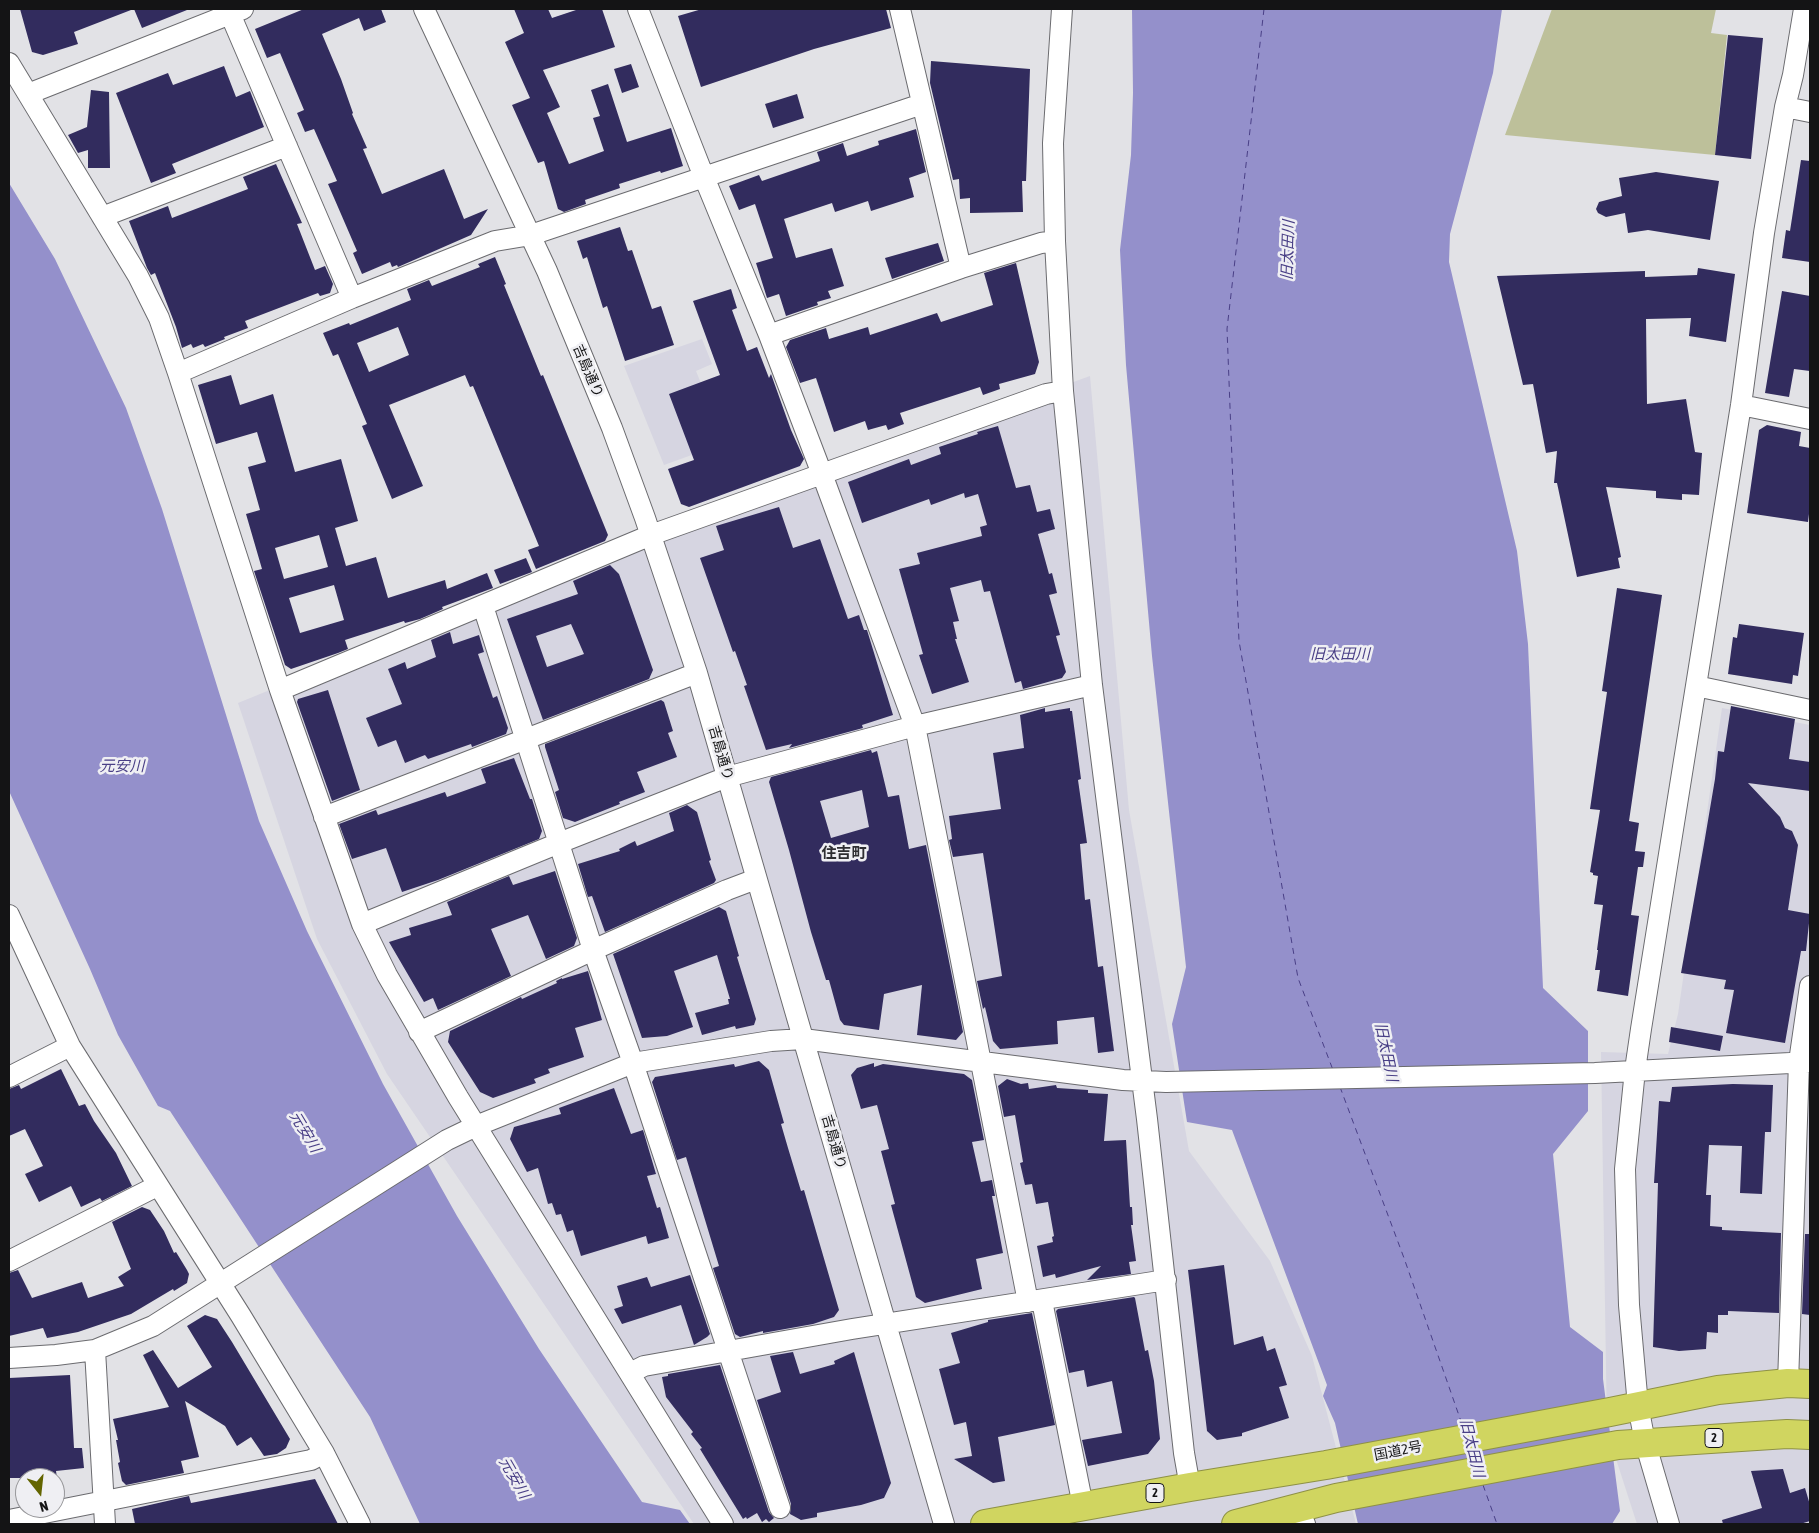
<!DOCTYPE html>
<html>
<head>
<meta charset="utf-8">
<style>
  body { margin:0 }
  #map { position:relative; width:1819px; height:1533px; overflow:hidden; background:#e2e2e6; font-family:"Asap Condensed",sans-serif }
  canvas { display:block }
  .frame { position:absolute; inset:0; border:10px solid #141415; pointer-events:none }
  .north { position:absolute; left:15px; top:1468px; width:50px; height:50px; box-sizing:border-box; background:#efeff3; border:1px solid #97979a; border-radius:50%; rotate:164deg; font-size:14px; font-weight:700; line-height:20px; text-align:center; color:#141415 }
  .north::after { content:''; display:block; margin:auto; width:18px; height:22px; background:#636500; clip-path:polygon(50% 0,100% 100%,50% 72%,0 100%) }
</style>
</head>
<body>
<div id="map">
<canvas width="1819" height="1533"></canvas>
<div class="frame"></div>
<div class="north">N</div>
</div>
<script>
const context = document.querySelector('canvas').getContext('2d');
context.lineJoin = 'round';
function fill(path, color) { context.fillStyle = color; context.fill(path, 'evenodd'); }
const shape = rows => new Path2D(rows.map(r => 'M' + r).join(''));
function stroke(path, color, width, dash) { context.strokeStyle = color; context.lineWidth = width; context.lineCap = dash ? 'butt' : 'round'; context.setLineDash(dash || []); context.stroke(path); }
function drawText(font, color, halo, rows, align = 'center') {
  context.font = font + ' "Asap Condensed","Noto Sans JP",sans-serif'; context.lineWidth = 5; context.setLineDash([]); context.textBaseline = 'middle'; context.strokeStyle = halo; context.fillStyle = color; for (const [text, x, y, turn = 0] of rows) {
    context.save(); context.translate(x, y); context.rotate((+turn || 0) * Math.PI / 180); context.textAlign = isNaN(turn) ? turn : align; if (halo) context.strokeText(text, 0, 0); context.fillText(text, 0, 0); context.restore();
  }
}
fill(shape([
  [702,339,712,364,696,371,725,443,664,465,624,366],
  [1090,376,1129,810,1189,1151,1270,1261,1312,1356,1356,1524,694,1524,387,1074,317,939,238,703,650,535],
  [1722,708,1810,725,1810,1524,1637,1524,1607,1431,1601,1052,1668,1054,1678,1014]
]), '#d6d5e1');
fill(shape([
  [1552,9,1716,9,1711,33,1727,35,1715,155,1505,135]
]), '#bdc09a');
fill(shape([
  [1132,9,1502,9,1493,73,1450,234,1449,262,1517,551,1528,644,1543,988,1588,1031,1588,1111,1553,1154,1570,1327,1603,1352,1603,1379,1620,1511,1612,1524,1358,1524,1335,1423,1323,1396,1327,1385,1232,1130,1187,1122,1172,1024,1186,967,1152,656,1126,365,1120,250,1131,155,1133,93],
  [9,183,55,259,126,408,162,509,259,821,307,931,383,1084,457,1216,539,1349,642,1502,680,1510,690,1524,420,1524,370,1417,170,1111,158,1106,118,1035,90,969,9,791]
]), '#9490cb');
stroke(shape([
  [1264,9,1227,329,1239,641,1298,978,1333,1070],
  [1340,1087,1404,1258,1463,1427],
  [1483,1485,1497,1524]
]), '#493f86', 1, [6, 5]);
fill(shape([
  [20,9,131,9,131,10,74,32,78,44,43,55,32,52],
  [134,9,187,9,187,10,142,28],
  [304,9,381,9,386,22,364,31,359,18,322,34,341,79,353,113,352,114,367,148,363,149,382,194,444,169,464,219,488,209,471,235,398,267,397,265,392,267,390,262,362,274,353,253,357,251,328,184,337,181,314,129,305,132,297,113,304,110,280,53,267,58,255,29],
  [514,9,548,9,552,18,579,9,602,9,615,47,543,70,560,107,547,113,569,164,604,151,593,118,600,116,591,90,608,84,627,142,671,128,683,166,661,173,660,171,619,184,620,188,585,200,586,204,564,212,558,209,544,161,538,163,512,105,530,98,505,42,524,33],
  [702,9,886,9,891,28,814,49,701,87,678,16],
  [1728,35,1763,38,1751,159,1715,155],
  [931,61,1030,69,1026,181,1022,181,1023,212,970,213,970,198,960,199,959,179,953,180,930,83],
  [631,64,639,87,622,93,614,69],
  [224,66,236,97,250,91,264,127,172,164,176,173,151,183,116,93,168,73,173,85],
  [91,90,109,92,110,168,88,168,88,150,78,153,68,135,87,127],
  [797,94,804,118,773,128,765,104],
  [916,129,926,172,909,178,914,197,871,211,868,201,835,212,832,203,784,219,796,258,832,248,844,286,828,291,831,298,817,302,818,305,786,316,779,294,767,298,756,263,773,258,755,204,739,210,729,186,759,175,762,181,820,161,817,152,843,143,847,156,879,145,878,141],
  [1801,160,1810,161,1810,262,1782,258,1786,230,1790,231],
  [276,164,302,223,297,224,315,270,325,266,333,284,330,293,320,296,318,293,245,321,248,328,224,337,225,339,205,347,203,344,193,348,191,344,182,348,176,327,155,273,151,275,147,268,129,221,168,206,172,218,248,189,243,177],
  [1656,172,1719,181,1710,240,1648,230,1628,233,1625,213,1606,217,1598,213,1596,209,1599,202,1622,196,1619,178],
  [620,227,628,251,632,250,652,309,661,306,674,345,625,361,607,306,603,308,587,257,583,259,577,241],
  [938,243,944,261,892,279,885,258],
  [495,257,506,284,504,285,541,376,543,375,608,535,605,541,536,569,528,550,539,546,473,386,470,387,465,375,389,405,423,486,392,499,362,426,367,424,338,354,333,356,323,333,349,323,350,325,411,300,407,289,429,280,432,286,480,267,478,264],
  [398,327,409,355,369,372,357,343],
  [1016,263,1039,362,1035,374,999,384,1000,389,983,395,980,387,900,413,904,424,888,430,886,425,868,430,865,421,834,432,816,378,800,383,786,347,790,340,826,328,829,339,868,327,870,335,937,313,941,322,993,305,984,273],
  [1698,268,1735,274,1726,342,1689,336,1691,318,1646,319,1647,404,1686,399,1695,452,1702,453,1699,495,1682,494,1682,500,1656,498,1656,491,1606,487,1619,547,1621,557,1618,558,1620,568,1577,577,1557,483,1554,483,1557,451,1546,453,1533,384,1523,385,1497,276,1645,271,1645,277,1697,275],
  [731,289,737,308,732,310,747,351,757,347,769,378,771,374,791,430,804,459,800,466,689,507,681,504,668,469,694,460,669,394,720,375,693,301],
  [1782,291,1810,296,1810,371,1794,369,1789,397,1765,393],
  [231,375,240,405,273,394,295,472,341,459,358,521,335,528,346,566,376,557,388,598,445,580,447,589,487,573,493,588,442,607,443,609,420,619,405,623,404,621,345,640,348,649,338,653,291,669,285,665,254,571,262,569,246,514,260,510,248,467,266,462,257,432,216,444,198,385],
  [319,535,328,567,284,579,275,548],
  [334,585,344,620,300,633,289,598],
  [1767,425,1801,432,1799,446,1810,448,1810,506,1808,522,1747,513,1759,430],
  [998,426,1016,488,1030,485,1037,512,1050,509,1055,529,1038,534,1049,574,1052,573,1057,593,1049,595,1060,635,1056,636,1066,672,1062,678,1023,689,1021,681,1015,683,990,591,984,592,981,580,950,588,959,621,953,622,957,639,955,639,969,682,932,694,919,655,923,654,899,569,920,564,917,553,982,536,980,527,987,525,978,494,965,498,964,493,931,505,929,499,862,523,848,482,909,459,911,465,941,454,939,447,978,434,977,432],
  [779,507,793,548,820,539,848,619,859,615,864,630,867,630,893,715,862,725,863,728,789,748,792,744,766,750,744,686,747,685,735,651,733,652,700,558,724,550,716,526],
  [526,558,532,572,500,584,494,570],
  [610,565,619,574,627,596,653,670,649,679,543,720,507,619,578,594,573,581],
  [571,624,584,654,547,667,536,636],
  [1617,588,1662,595,1629,821,1639,823,1635,851,1645,852,1643,867,1638,867,1631,915,1639,916,1628,996,1597,991,1600,970,1595,970,1598,950,1597,950,1603,905,1594,904,1598,876,1593,875,1593,873,1590,872,1600,810,1590,809,1607,692,1602,691],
  [1739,624,1804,633,1798,676,1793,675,1792,684,1728,674,1733,637,1737,638],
  [450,632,453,644,479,635,484,652,478,654,493,698,497,696,508,728,506,734,472,747,471,744,428,759,425,755,405,763,396,740,378,747,366,718,402,704,388,669,405,662,407,669,436,657,431,640],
  [328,690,360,790,332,801,297,702,298,699],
  [661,700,664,702,673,731,668,733,677,757,637,772,645,792,619,802,620,804,575,822,563,818,555,792,559,790,545,747,545,744],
  [1731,706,1795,719,1789,759,1810,762,1810,791,1748,783,1780,817,1785,828,1792,831,1798,845,1788,910,1810,914,1806,951,1801,951,1785,1043,1726,1033,1734,990,1724,989,1726,980,1681,973,1704,844,1715,779,1718,751,1724,752],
  [1045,708,1045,712,1070,708,1070,711,1072,711,1081,779,1078,780,1087,843,1080,844,1085,900,1090,899,1098,967,1103,966,1114,1051,1098,1053,1094,1017,1057,1021,1058,1044,1000,1049,993,1041,985,1007,983,1009,977,981,1002,976,983,853,953,857,949,840,952,839,949,816,1001,809,993,753,1024,748,1020,715],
  [871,750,872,753,877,751,888,797,899,795,909,849,926,845,963,1032,956,1040,917,1035,922,985,884,994,879,1030,844,1025,840,1020,829,980,826,980,811,932,789,850,769,782,771,777],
  [862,790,869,827,831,838,820,801],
  [514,758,530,799,532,799,542,831,539,839,438,880,402,892,386,848,352,859,339,824,376,810,378,815,445,792,447,797,486,783,481,769],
  [687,805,697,812,711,860,709,861,716,880,714,883,605,932,592,896,588,897,578,864,620,851,619,849,635,841,637,846,674,831,669,813],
  [555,871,577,938,574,946,546,959,528,915,491,929,511,976,438,1010,433,998,424,1002,389,942,411,935,409,928,452,915,447,902,509,876,513,885],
  [719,907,726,911,739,956,737,957,756,1019,754,1025,736,1029,735,1026,702,1035,695,1013,729,1004,728,999,730,999,717,955,674,971,693,1027,667,1036,642,1038,613,954],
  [588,971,602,1020,575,1028,584,1057,548,1069,550,1073,534,1079,536,1083,493,1098,480,1092,448,1042,450,1031,521,997,522,999,557,983,556,981,562,978,562,979],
  [1671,1027,1723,1036,1720,1051,1669,1042],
  [759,1061,769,1070,784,1123,781,1124,788,1148,801,1191,804,1190,839,1310,834,1317,813,1324,763,1333,763,1331,740,1337,735,1334,713,1268,719,1266,686,1157,677,1160,652,1082,655,1077,734,1064,735,1067],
  [874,1063,874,1067,883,1064,964,1074,972,1080,984,1140,972,1142,981,1182,992,1180,995,1196,992,1196,1003,1253,976,1259,982,1289,925,1303,916,1297,891,1205,895,1204,881,1151,889,1149,877,1105,861,1109,851,1075,857,1068],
  [61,1069,79,1106,85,1104,94,1121,116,1153,132,1186,102,1201,100,1198,81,1207,71,1186,39,1202,25,1174,43,1166,25,1129,9,1136,9,1089,19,1085,21,1089],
  [1007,1079,1021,1084,1028,1083,1029,1089,1056,1085,1057,1088,1088,1090,1088,1093,1108,1094,1104,1141,1126,1140,1130,1207,1132,1207,1133,1225,1131,1225,1136,1261,1129,1262,1131,1274,1087,1280,1101,1266,1056,1278,1055,1274,1043,1277,1037,1246,1053,1242,1052,1237,1054,1236,1048,1202,1036,1204,1032,1184,1025,1185,1020,1163,1023,1162,1015,1115,1004,1117,998,1086],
  [1733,1084,1773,1085,1771,1132,1765,1132,1762,1194,1740,1193,1742,1146,1709,1145,1706,1195,1711,1195,1710,1226,1722,1227,1722,1230,1781,1233,1779,1313,1728,1311,1728,1315,1718,1315,1718,1333,1707,1332,1706,1349,1679,1351,1653,1347,1658,1183,1654,1183,1659,1101,1670,1102,1672,1087],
  [614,1088,631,1134,643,1130,656,1174,647,1176,657,1208,660,1207,669,1238,648,1244,646,1236,581,1256,573,1230,567,1232,561,1214,556,1215,552,1203,548,1204,538,1168,527,1172,510,1139,514,1127,561,1114,559,1108],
  [142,1207,150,1210,164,1231,174,1253,176,1252,187,1270,189,1274,187,1283,174,1291,173,1289,131,1314,78,1332,47,1338,43,1328,9,1336,9,1273,18,1270,32,1298,82,1282,88,1298,124,1286,118,1277,131,1269,112,1222],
  [1805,1234,1810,1234,1810,1315,1802,1314],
  [1224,1265,1234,1345,1263,1336,1267,1351,1275,1348,1287,1385,1279,1387,1289,1418,1242,1433,1242,1436,1217,1440,1207,1431,1188,1270],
  [690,1275,710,1334,707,1337,694,1345,681,1305,622,1324,614,1309,623,1306,617,1286,647,1277,651,1287],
  [1134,1297,1135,1298,1145,1351,1148,1350,1154,1381,1160,1439,1148,1454,1088,1466,1082,1440,1122,1433,1112,1381,1087,1387,1084,1370,1069,1373,1056,1311,1058,1309],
  [1032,1313,1055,1425,998,1437,1005,1481,993,1483,954,1459,972,1456,966,1422,954,1425,939,1369,960,1363,951,1333,988,1322,988,1320],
  [205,1315,217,1319,232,1342,290,1439,286,1448,277,1454,264,1456,251,1437,237,1446,225,1426,185,1401,199,1457,181,1461,184,1473,126,1485,122,1481,118,1463,120,1462,116,1440,118,1440,113,1419,169,1407,143,1355,153,1350,178,1388,212,1367,187,1326],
  [793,1352,800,1374,835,1364,834,1361,854,1352,891,1483,884,1498,861,1505,817,1513,817,1517,801,1520,790,1514,791,1504,757,1400,781,1392,770,1356],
  [720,1365,769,1512,774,1518,769,1522,766,1519,762,1522,757,1513,747,1519,746,1517,743,1519,700,1449,702,1448,691,1434,693,1432,666,1397,662,1377,668,1376,668,1374],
  [70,1375,74,1448,82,1448,84,1468,56,1471,57,1478,9,1478,9,1378],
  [1783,1469,1790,1493,1805,1488,1810,1505,1810,1521,1800,1524,1723,1524,1722,1520,1762,1508,1751,1471],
  [315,1479,338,1524,135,1524,132,1509,189,1496,191,1503]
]), '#322c5e');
const minor = shape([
  [228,9,352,298],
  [424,9,547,271,612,428,645,518,697,673,944,1524],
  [638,9,704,177,769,335,822,474,915,726,1028,1302],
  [900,9,961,268],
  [1062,9,1053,143,1055,241,1063,391,1092,685,1147,1119,1184,1453,1190,1487],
  [9,63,138,276,159,318,178,373,280,690,362,924,387,975,458,1097,723,1524],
  [28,94,243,9],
  [1785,107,1810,112],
  [102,217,287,146],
  [769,335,961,268,1041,243,1055,241],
  [178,373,352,298,495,241,531,235,922,104],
  [1741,405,1810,419],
  [483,606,593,950,633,1063,780,1508],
  [1696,686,1810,710],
  [280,690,651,535,1046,394,1063,391],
  [324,817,697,673],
  [9,915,70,1046,241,1316,324,1453,360,1524],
  [362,924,559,843,727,777,915,726,1092,685],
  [419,1032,593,950,727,890,756,879],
  [9,1077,70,1046],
  [9,1261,157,1186],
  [1042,1301,1083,1506],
  [9,1358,56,1355,95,1350],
  [630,1373,644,1366,852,1329,1166,1280],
  [1788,1383,1799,1062,1810,986],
  [1297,1507,1305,1524],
  [9,1520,311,1460,324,1453],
  [105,1524,95,1350,153,1326,447,1140,476,1126,633,1063,771,1041,803,1039,1123,1080,1166,1082,1595,1073,1810,1062],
  [1669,1524,1645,1442,1638,1406,1629,1305,1625,1169,1635,1070,1641,1029,1741,405,1764,233,1785,107,1793,75,1804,9]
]);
const highway = shape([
  [985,1524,1190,1487,1326,1465,1610,1412,1718,1390,1788,1383,1810,1384],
  [1236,1524,1336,1498,1618,1445,1787,1434,1810,1435]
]);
stroke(minor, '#6b6b6f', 22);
stroke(highway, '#8e9146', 30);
stroke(minor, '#fff', 20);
stroke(highway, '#d0d560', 28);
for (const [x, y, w] of [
  [1714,1438,18],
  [1155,1493,18]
]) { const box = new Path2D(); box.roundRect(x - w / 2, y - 9.5, w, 19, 4); context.fillStyle = '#efeff3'; context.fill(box); stroke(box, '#141415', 1); }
drawText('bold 12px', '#141415', null, [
  ["2",1714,1438],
  ["2",1155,1493]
]);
drawText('14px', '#141415', '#efeff3', [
  ["吉島通り",588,371,67],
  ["吉島通り",721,753,74],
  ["吉島通り",834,1142,74],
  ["国道2号",1398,1451,-11]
]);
drawText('italic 15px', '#493f86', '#efeff3', [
  ["旧太田川",1288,250,-88],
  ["旧太田川",1340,654],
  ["元安川",122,766],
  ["旧太田川",1386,1052,78],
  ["元安川",305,1132,59],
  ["旧太田川",1472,1448,76],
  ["元安川",514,1478,60]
]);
drawText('bold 15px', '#2e2e31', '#efeff3', [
  ["住吉町",844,853]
]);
</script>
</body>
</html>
